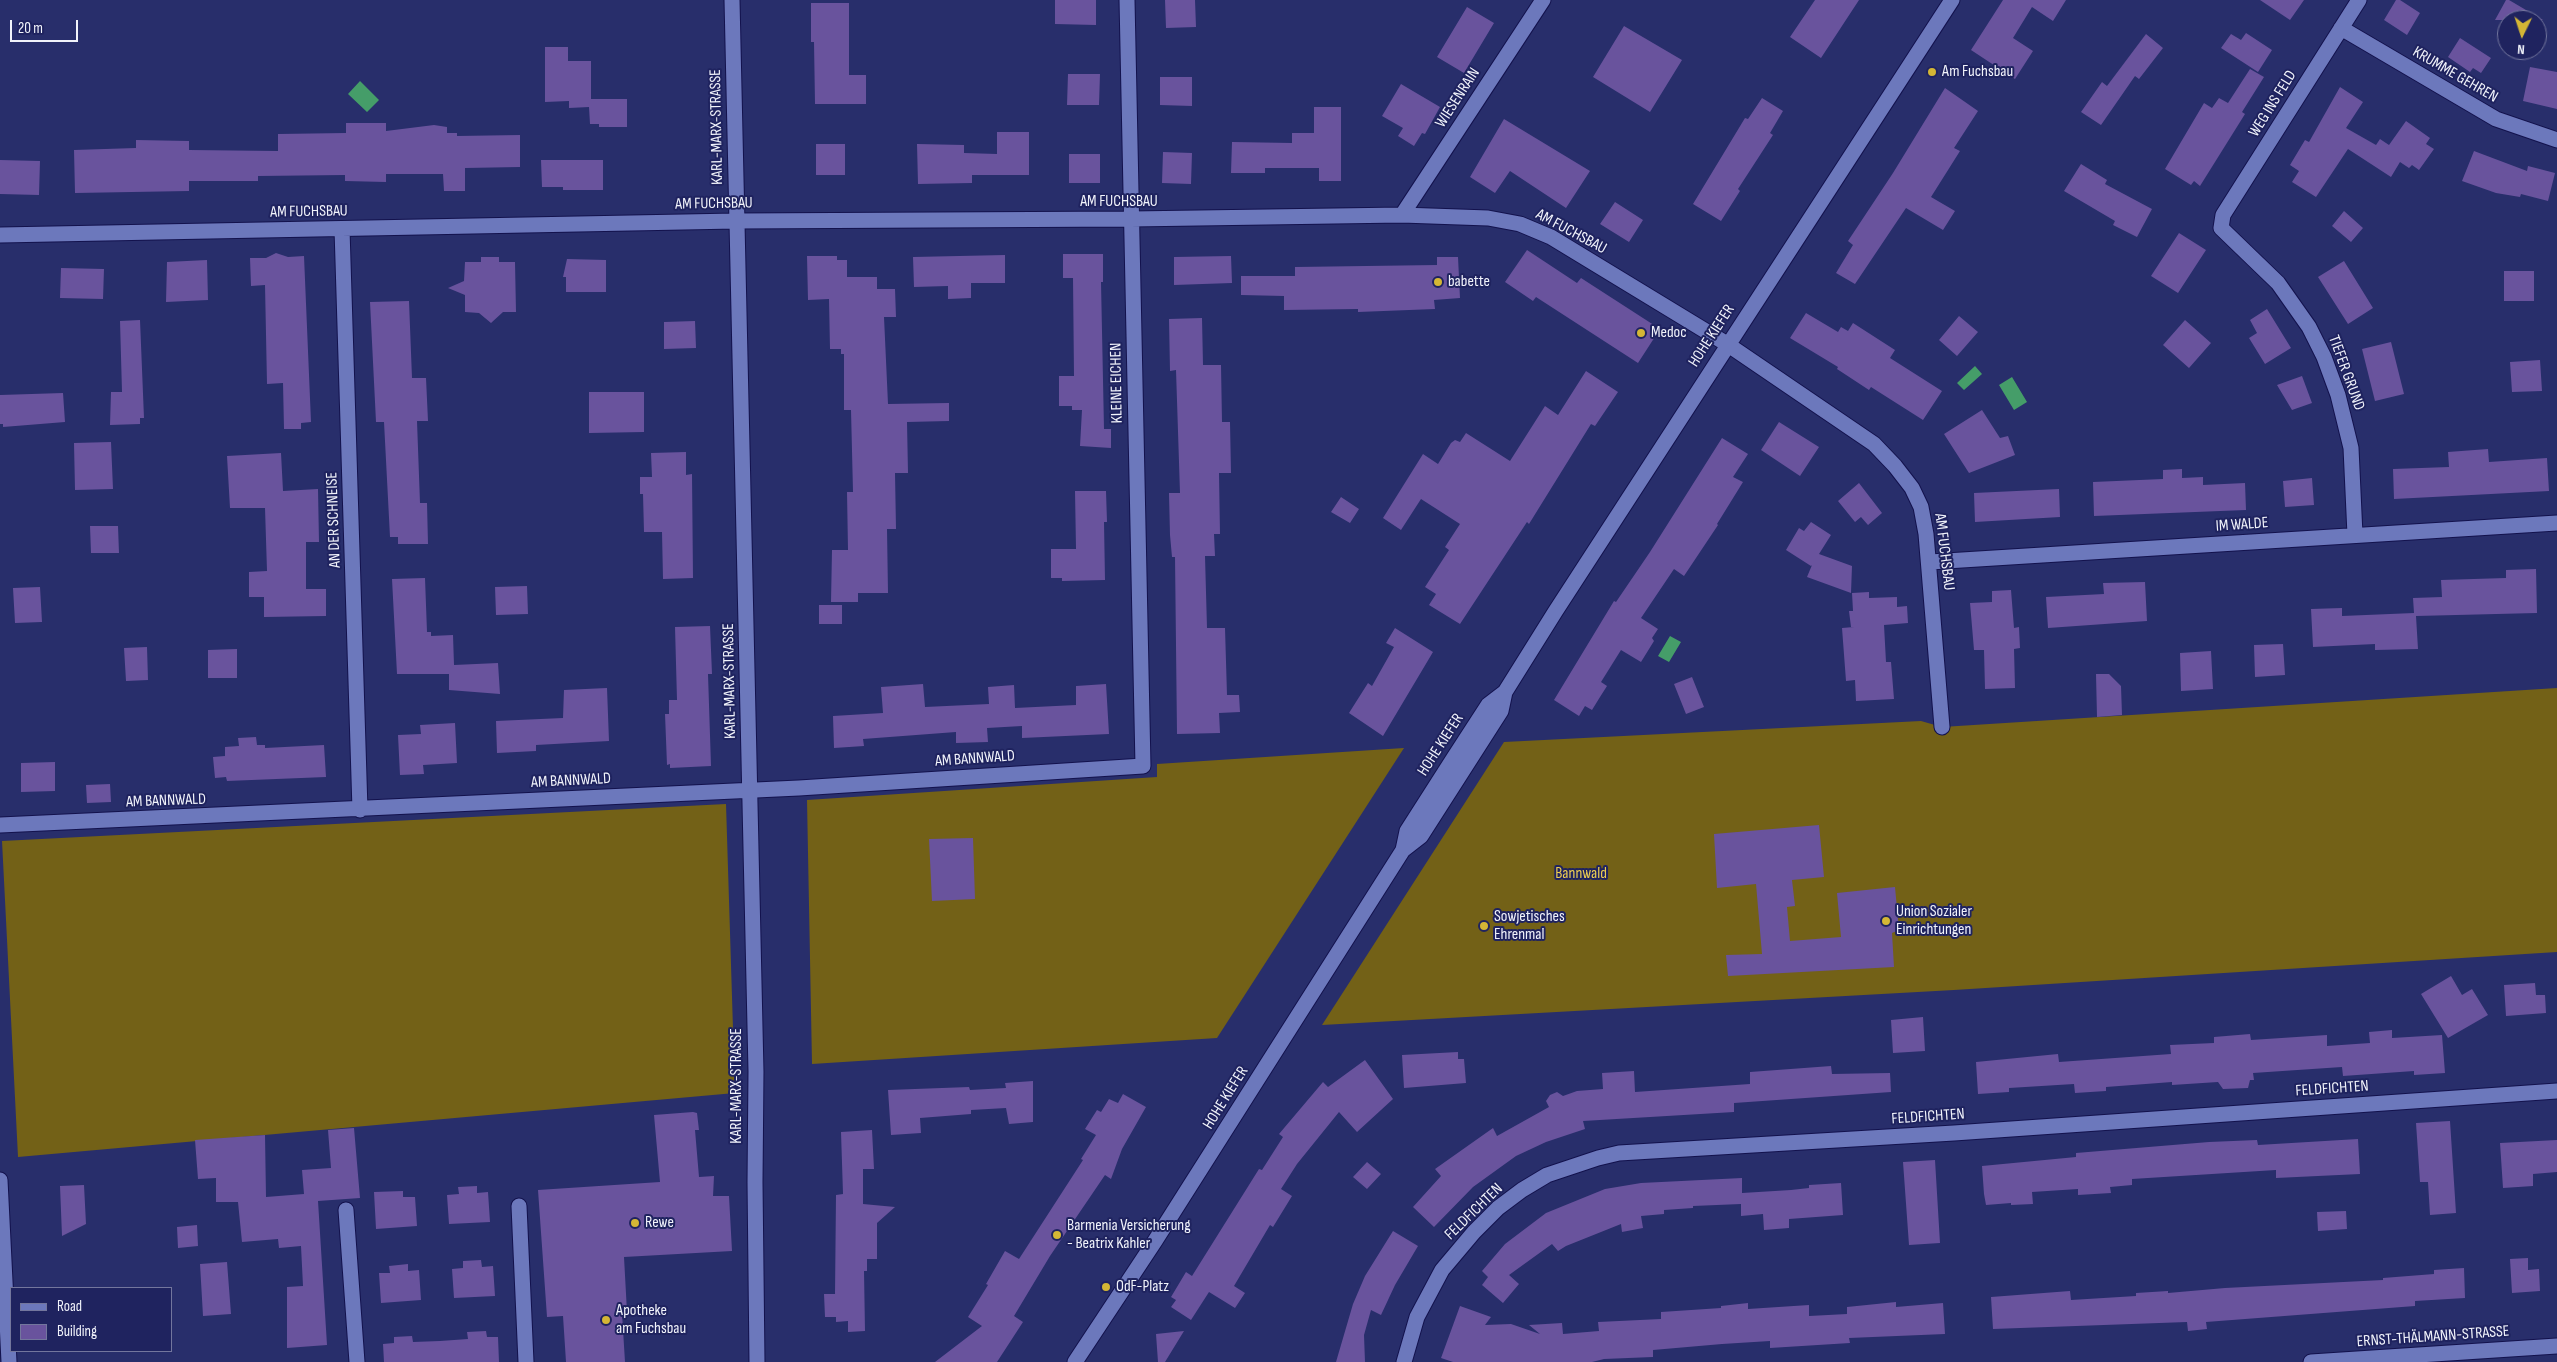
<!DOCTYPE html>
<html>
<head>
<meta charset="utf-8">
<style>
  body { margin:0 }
  #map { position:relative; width:2557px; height:1362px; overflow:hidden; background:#282e6b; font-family:"Sofia Sans Condensed",sans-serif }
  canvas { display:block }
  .legend { position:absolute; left:10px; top:1287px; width:162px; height:65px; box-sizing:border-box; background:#1f235f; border:1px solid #73769d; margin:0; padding:6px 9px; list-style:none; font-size:15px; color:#f1f3fb }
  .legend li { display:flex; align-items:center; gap:10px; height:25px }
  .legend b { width:25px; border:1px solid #73769d }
  .north { position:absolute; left:2497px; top:10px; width:50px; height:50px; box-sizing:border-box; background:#1f235f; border:1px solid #73769d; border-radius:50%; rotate:184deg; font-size:14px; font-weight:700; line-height:20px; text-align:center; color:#f1f3fb }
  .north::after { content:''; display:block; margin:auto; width:18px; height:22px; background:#d4b635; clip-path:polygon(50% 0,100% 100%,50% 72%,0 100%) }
  .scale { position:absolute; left:10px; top:20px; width:68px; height:22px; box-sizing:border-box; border:2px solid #f1f3fb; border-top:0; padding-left:6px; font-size:15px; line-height:18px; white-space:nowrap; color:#f1f3fb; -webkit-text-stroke:4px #1f235f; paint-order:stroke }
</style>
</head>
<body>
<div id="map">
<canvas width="2557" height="1362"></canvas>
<ul class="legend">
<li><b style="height:6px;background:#6c78bc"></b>Road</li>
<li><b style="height:14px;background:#69539d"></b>Building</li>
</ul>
<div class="north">N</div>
<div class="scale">20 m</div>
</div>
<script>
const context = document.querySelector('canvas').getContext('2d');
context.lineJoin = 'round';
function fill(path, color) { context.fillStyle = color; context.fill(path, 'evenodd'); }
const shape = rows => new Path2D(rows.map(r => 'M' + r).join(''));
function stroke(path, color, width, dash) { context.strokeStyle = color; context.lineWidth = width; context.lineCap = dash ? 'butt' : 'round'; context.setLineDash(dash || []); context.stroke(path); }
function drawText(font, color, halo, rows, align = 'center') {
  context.font = font + ' "Sofia Sans Condensed",sans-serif'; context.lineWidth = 4; context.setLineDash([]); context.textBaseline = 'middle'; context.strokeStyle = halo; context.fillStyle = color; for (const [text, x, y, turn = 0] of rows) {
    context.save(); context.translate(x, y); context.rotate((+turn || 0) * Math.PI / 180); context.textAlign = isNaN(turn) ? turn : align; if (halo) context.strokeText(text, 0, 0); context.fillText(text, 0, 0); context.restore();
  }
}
fill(shape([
  [2557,688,2557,952,1954,990,1322,1025,1504,742,1921,721,1942,727],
  [1404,748,1217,1038,812,1064,807,800,1157,777,1157,764],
  [726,804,735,1093,18,1157,2,841]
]), '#736117');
fill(shape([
  [360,81,379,100,367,112,348,94],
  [1975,366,1982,374,1964,390,1957,383],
  [2012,377,2027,402,2014,410,1999,385],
  [1670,636,1681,642,1669,662,1658,656]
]), '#459d69');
fill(shape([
  [1055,0,1096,0,1096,25,1055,24],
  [1165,0,1195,0,1196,27,1166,28],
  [1815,0,1859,0,1821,58,1790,37],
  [2003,0,2066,0,2053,21,2032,7,2013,38,2033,51,2015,79,1971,50],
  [2260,0,2304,0,2290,20],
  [2396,0,2400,0,2420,13,2407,35,2384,20],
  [2506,0,2509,0,2543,20,2495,20],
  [811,3,849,3,849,75,866,75,866,104,815,104,814,42,811,42],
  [1467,7,1494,23,1464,73,1437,57],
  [1624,26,1682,60,1650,112,1593,77],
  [2246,33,2272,50,2258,72,2221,48,2231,34,2241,40],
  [2146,34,2163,48,2139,79,2135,76,2101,125,2081,112,2102,82,2107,86],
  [2460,38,2491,58,2481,73,2473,68,2470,72,2448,57],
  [545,47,568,47,568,61,591,61,591,99,627,99,627,127,599,127,599,124,590,124,589,107,569,108,569,101,545,102],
  [2530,67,2557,72,2557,109,2523,101],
  [2250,69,2264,77,2242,112,2245,114,2200,186,2194,181,2191,185,2165,169,2204,103,2212,108,2219,98,2228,103],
  [1068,74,1100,74,1099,105,1067,105],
  [1160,77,1192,77,1192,106,1160,105],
  [1401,84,1440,107,1425,134,1422,133,1414,146,1398,136,1403,128,1382,116],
  [2340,87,2363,102,2346,128,2376,145,2380,139,2389,145,2406,121,2430,138,2426,144,2434,149,2419,170,2412,165,2409,168,2400,162,2391,177,2348,149,2316,197,2292,182,2299,171,2290,165,2305,140,2309,142],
  [1945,88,1978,111,1954,148,1960,151,1931,197,1955,211,1943,230,1906,208,1855,284,1836,273,1853,245,1848,241,1893,173],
  [1762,98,1783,111,1770,133,1773,135,1738,189,1740,191,1721,221,1693,204,1745,118,1748,119],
  [1314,107,1341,107,1341,181,1319,181,1319,168,1265,168,1265,173,1231,173,1232,142,1292,143,1292,133,1314,133],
  [1504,119,1590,171,1566,208,1510,171,1495,193,1470,177],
  [346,123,386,123,386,131,434,125,447,127,447,133,457,133,457,136,520,135,520,167,465,168,465,191,444,191,443,174,386,174,386,182,345,181,345,175,258,176,258,181,189,181,189,191,75,193,74,150,136,148,136,140,189,141,189,150,278,151,278,134,346,133],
  [997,132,1029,132,1029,175,972,175,972,183,918,184,917,144,964,145,964,153,997,154],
  [816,144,845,144,845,175,816,175],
  [2474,151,2527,171,2528,166,2555,173,2548,201,2521,194,2520,197,2496,193,2462,181],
  [1163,152,1192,153,1191,184,1162,183],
  [1069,154,1100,154,1100,183,1069,183],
  [0,160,40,161,39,195,0,194],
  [541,160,603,160,603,190,563,190,563,187,542,187],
  [2081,164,2107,180,2105,184,2152,209,2137,237,2113,225,2115,221,2064,191],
  [1615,202,1643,220,1629,242,1600,224],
  [2344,211,2363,228,2351,242,2332,226],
  [2179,233,2206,250,2178,293,2151,276],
  [1527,250,1577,283,1581,278,1660,329,1638,363,1536,297,1533,301,1505,282],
  [276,253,288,257,304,256,311,422,301,423,301,429,284,429,283,383,267,384,265,285,251,286,250,258,266,258],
  [1063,254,1103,254,1103,282,1101,282,1104,429,1111,429,1111,448,1080,446,1082,410,1072,410,1072,406,1059,406,1059,376,1074,376,1073,278,1063,278],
  [1005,255,1005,283,971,283,971,298,948,299,948,286,914,287,913,257],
  [807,256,837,256,837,260,847,260,847,277,877,277,877,289,895,289,896,317,884,317,888,404,949,403,949,421,907,422,908,473,895,473,896,529,887,529,888,593,858,593,858,602,831,602,832,550,848,550,847,492,853,492,851,410,844,410,844,354,841,354,841,349,830,349,829,299,808,300],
  [1231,256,1232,283,1174,285,1174,257],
  [481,257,499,257,499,262,515,262,516,312,503,312,491,323,479,313,465,312,465,295,448,288,464,281,465,262,481,262],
  [1437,257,1458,257,1460,298,1434,300,1435,309,1358,312,1358,309,1284,310,1284,296,1241,295,1241,276,1295,276,1295,267,1437,265],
  [567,259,606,260,606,292,566,292,566,277,563,277],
  [207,260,208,300,166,302,167,262],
  [2344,261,2373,308,2348,324,2318,277],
  [61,268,104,269,103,299,60,298],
  [2504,271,2534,271,2534,301,2504,301],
  [409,301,412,378,426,378,428,421,417,421,420,503,427,503,428,544,398,544,398,537,390,537,384,422,376,422,370,302],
  [2267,309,2291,348,2265,364,2249,338,2257,333,2250,320],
  [1806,313,1838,332,1841,327,1848,331,1853,323,1895,350,1890,358,1942,391,1923,420,1871,387,1869,390,1837,369,1838,367,1790,338],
  [1959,316,1978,332,1957,356,1939,340],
  [1202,318,1203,365,1221,365,1222,422,1230,422,1231,473,1219,473,1220,534,1214,534,1215,556,1205,556,1207,628,1225,628,1227,695,1239,695,1240,712,1219,713,1220,733,1177,734,1175,557,1172,557,1170,535,1169,493,1180,493,1176,370,1170,371,1169,319],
  [140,320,144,418,140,418,140,424,110,425,111,392,122,392,120,321],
  [2185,320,2211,343,2189,368,2163,345],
  [695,321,696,348,664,349,664,322],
  [2391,342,2404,394,2375,401,2362,349],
  [2540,360,2542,391,2512,392,2510,362],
  [1586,371,1618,392,1595,426,1591,424,1529,524,1527,522,1460,624,1429,605,1436,594,1425,587,1449,550,1445,547,1460,524,1421,499,1401,530,1383,518,1423,454,1438,464,1451,443,1455,440,1460,442,1466,433,1510,461,1545,406,1558,415],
  [2302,376,2312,403,2292,410,2277,385],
  [589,392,644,392,644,432,589,433],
  [63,393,65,422,3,427,3,424,0,424,0,395],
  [1982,410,2000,438,2008,436,2015,455,1969,473,1944,434],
  [1779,422,1819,447,1800,476,1761,450],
  [1722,438,1748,454,1733,477,1743,482,1717,524,1718,525,1684,576,1674,569,1641,618,1658,629,1652,638,1654,641,1641,662,1621,650,1601,682,1607,686,1600,697,1592,710,1585,706,1579,716,1554,700,1614,601,1616,602,1650,552],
  [111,442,113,489,75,490,74,443],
  [2488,449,2489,462,2547,458,2549,491,2394,499,2393,469,2449,467,2448,452],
  [686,452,686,475,692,474,693,578,663,579,662,532,644,532,643,494,640,494,640,477,652,477,651,453],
  [281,453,283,491,318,489,319,542,306,542,306,589,326,589,326,616,264,617,264,597,249,597,249,572,267,571,265,508,230,508,227,456],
  [2182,469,2182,478,2203,477,2203,485,2245,483,2246,510,2094,516,2093,482,2163,479,2163,470],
  [2312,478,2314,505,2285,507,2283,481],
  [1859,483,1882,513,1868,525,1861,517,1855,522,1838,501],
  [2059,489,2060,517,1975,522,1974,493],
  [1075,491,1106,491,1107,522,1104,522,1105,580,1062,581,1062,578,1051,578,1051,549,1076,549],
  [1341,497,1359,509,1350,523,1331,512],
  [1811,522,1831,535,1819,554,1852,566,1851,593,1807,577,1812,565,1811,566,1786,550,1799,528,1804,531],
  [90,526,118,526,119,553,91,553],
  [2536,569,2537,613,2416,616,2418,649,2375,650,2375,644,2313,647,2311,609,2342,608,2342,616,2414,613,2413,598,2442,597,2441,580,2506,578,2506,570],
  [425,578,427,632,431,632,431,636,453,635,454,665,498,663,500,694,449,690,449,674,397,674,392,579],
  [2145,582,2147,621,2048,628,2046,597,2104,594,2103,583],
  [527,586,528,614,496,615,495,587],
  [40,587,42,622,15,623,13,588],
  [2011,590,2014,628,2019,627,2020,648,2014,649,2015,688,1985,689,1984,650,1974,650,1970,603,1992,602,1992,591],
  [1869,592,1869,598,1897,597,1897,607,1907,606,1908,623,1884,625,1886,662,1891,662,1894,699,1856,701,1855,680,1846,681,1842,628,1854,627,1851,627,1849,611,1853,611,1852,593],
  [819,605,842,605,842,624,819,624],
  [710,626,712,674,708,674,711,766,670,768,670,764,667,765,665,714,669,714,669,700,677,700,675,627],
  [1395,628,1433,652,1383,736,1349,713,1368,683,1372,686,1394,647,1386,643],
  [2283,644,2285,675,2255,677,2254,645],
  [147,647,148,680,126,681,124,648],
  [237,649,237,678,208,678,208,650],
  [2211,651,2213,689,2181,691,2180,653],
  [2096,674,2109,674,2121,686,2122,715,2097,717],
  [1692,677,1704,707,1686,714,1674,684],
  [923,684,925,707,989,704,988,687,1014,685,1015,708,1076,705,1076,686,1106,684,1109,734,1022,738,1022,726,987,728,988,742,956,743,956,732,863,739,864,746,834,748,833,716,883,713,881,687],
  [607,688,609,741,536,745,536,751,497,753,496,721,563,718,564,690],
  [455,723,457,763,423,765,424,774,400,775,398,735,421,734,420,725],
  [256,737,257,745,265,745,265,748,324,745,326,777,227,781,226,777,215,778,213,757,225,756,225,747,239,746,238,738],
  [55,762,55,791,21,792,21,763],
  [110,784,111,802,87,803,86,785],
  [1819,825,1824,877,1792,880,1795,906,1787,907,1790,941,1841,937,1837,893,1895,887,1899,930,1892,933,1894,967,1728,976,1726,955,1762,954,1756,884,1717,888,1714,834],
  [973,838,975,899,932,901,929,839],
  [2451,976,2462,995,2472,989,2488,1015,2448,1038,2421,994],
  [2535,983,2536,995,2545,995,2546,1013,2506,1016,2504,985],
  [1923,1017,1925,1051,1893,1053,1891,1020],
  [2392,1030,2392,1038,2442,1035,2445,1073,2414,1075,2414,1071,2343,1076,2342,1067,2253,1073,2254,1080,2250,1080,2248,1088,2223,1089,2218,1082,2172,1085,2172,1082,2106,1087,2106,1091,2075,1093,2074,1084,2009,1088,2009,1092,1978,1094,1976,1062,2058,1054,2059,1062,2171,1054,2170,1045,2214,1043,2214,1037,2250,1034,2251,1040,2327,1035,2327,1046,2370,1043,2369,1032],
  [1458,1052,1458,1059,1464,1059,1466,1083,1404,1088,1402,1055],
  [1365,1060,1393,1099,1357,1132,1339,1112,1297,1164,1281,1189,1292,1196,1273,1227,1270,1225,1234,1286,1245,1293,1235,1308,1209,1292,1191,1320,1171,1307,1176,1300,1171,1297,1186,1272,1192,1276,1259,1169,1262,1170,1283,1137,1279,1134,1323,1082,1328,1087],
  [1831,1066,1832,1074,1890,1073,1891,1092,1734,1103,1734,1112,1583,1121,1585,1129,1546,1142,1516,1156,1473,1187,1434,1227,1413,1207,1441,1176,1435,1169,1493,1128,1497,1136,1549,1107,1546,1101,1550,1095,1557,1092,1563,1096,1577,1091,1603,1089,1602,1073,1634,1071,1635,1092,1750,1084,1750,1072],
  [1033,1081,1033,1122,1009,1124,1006,1108,971,1110,971,1114,920,1118,921,1133,891,1135,888,1090,969,1087,970,1090,1006,1088,1005,1083],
  [1123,1094,1146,1107,1122,1149,1111,1179,1105,1175,1050,1256,1014,1316,1023,1322,997,1362,935,1362,982,1326,968,1317,988,1285,986,1284,1005,1251,1019,1259,1083,1160,1081,1159,1096,1135,1085,1129,1097,1110,1101,1112,1109,1099,1118,1103],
  [693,1112,697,1113,699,1130,695,1130,699,1177,714,1176,713,1196,729,1196,732,1251,624,1257,627,1312,622,1313,625,1362,566,1362,563,1316,547,1317,538,1190,660,1182,654,1115],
  [2450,1121,2456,1213,2430,1215,2428,1182,2420,1182,2416,1123],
  [354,1128,360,1198,318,1201,327,1345,287,1348,287,1287,303,1286,301,1246,279,1248,278,1239,242,1242,238,1202,216,1202,216,1178,198,1179,195,1140,265,1135,266,1197,304,1194,302,1170,331,1168,328,1130],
  [872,1130,874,1169,863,1169,863,1204,895,1207,877,1223,877,1259,867,1259,867,1271,864,1271,865,1331,848,1332,848,1321,836,1322,836,1317,825,1317,824,1294,835,1294,836,1195,843,1194,841,1132],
  [2358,1139,2360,1174,2276,1178,2276,1170,2132,1179,2132,1185,2110,1187,2111,1193,2078,1195,2078,1189,2032,1192,2033,1204,2011,1205,2011,1203,1986,1205,1984,1194,1982,1166,2076,1157,2076,1153,2209,1142,2257,1140,2258,1145],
  [2557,1140,2557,1172,2533,1174,2533,1186,2503,1188,2500,1143],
  [1935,1160,1940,1243,1909,1245,1903,1162],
  [1367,1162,1381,1174,1367,1189,1353,1177],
  [1742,1178,1742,1193,1791,1190,1809,1188,1809,1185,1841,1183,1843,1215,1789,1219,1789,1228,1764,1230,1763,1214,1741,1216,1741,1204,1693,1206,1693,1208,1664,1210,1664,1214,1641,1216,1643,1228,1622,1232,1621,1224,1566,1246,1558,1251,1552,1244,1509,1275,1519,1284,1503,1303,1482,1285,1488,1277,1482,1271,1505,1244,1546,1213,1605,1189,1641,1183],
  [84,1185,86,1224,62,1236,60,1186],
  [477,1186,477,1193,488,1192,490,1222,449,1224,447,1195,459,1194,458,1187],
  [403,1191,403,1197,415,1197,417,1226,376,1229,374,1192],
  [2346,1211,2347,1229,2318,1231,2317,1212],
  [197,1225,198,1246,178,1248,177,1227],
  [1393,1231,1418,1246,1395,1285,1381,1315,1371,1310,1364,1335,1365,1362,1336,1362,1353,1304,1365,1276],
  [2528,1258,2528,1270,2539,1269,2540,1291,2512,1293,2510,1259],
  [481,1260,482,1267,493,1266,495,1296,454,1298,452,1269,463,1268,463,1261],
  [227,1262,231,1314,203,1316,200,1264],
  [408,1264,408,1271,419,1270,421,1300,381,1303,379,1273,390,1273,389,1266],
  [2464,1268,2465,1298,2415,1301,2415,1306,2206,1322,2207,1329,2188,1331,2187,1322,1993,1329,1991,1297,2070,1291,2071,1300,2136,1296,2136,1293,2168,1291,2168,1293,2225,1288,2383,1280,2383,1278,2434,1274,2434,1270],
  [1896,1302,1896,1307,1943,1303,1945,1334,1849,1338,1850,1343,1770,1348,1770,1341,1722,1344,1653,1350,1653,1357,1604,1359,1592,1362,1453,1362,1441,1358,1460,1306,1491,1317,1485,1325,1511,1324,1540,1334,1529,1325,1562,1323,1563,1334,1599,1331,1598,1322,1661,1319,1661,1312,1721,1308,1721,1306,1748,1303,1748,1309,1809,1305,1809,1316,1847,1314,1847,1307],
  [486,1331,487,1337,498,1337,499,1362,384,1362,383,1344,394,1343,394,1337,412,1336,413,1342,440,1341,468,1339,467,1332],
  [1184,1331,1165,1362,1158,1362,1156,1334]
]), '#69539d');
const minor = shape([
  [732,0,756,1071,755,1182,757,1362],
  [2341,28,2496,119,2557,140],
  [1402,215,1543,0],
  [342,229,360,810],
  [0,235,736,221,1131,219,1402,215,1488,218,1520,224,1551,237,1727,344,1874,444,1895,466,1912,488,1921,507,1926,534,1942,727],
  [2355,535,2351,448,2338,395,2324,357,2309,327,2278,283,2221,228,2223,215,2359,0],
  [1930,562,2557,523],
  [0,825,799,788,1143,766,1127,0],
  [1403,850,1407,831,1453,759,1488,705,1505,692],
  [0,1180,9,1362],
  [519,1206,526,1362],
  [346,1210,357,1362],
  [1075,1362,1155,1241,1403,850,1421,836,1501,711,1505,692,1555,612,1952,0],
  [1404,1362,1417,1317,1442,1270,1474,1232,1498,1208,1522,1190,1547,1175,1598,1158,1619,1153,1954,1133,2557,1091],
  [2311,1362,2557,1346]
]);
stroke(minor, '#13124d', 17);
stroke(minor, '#6c78bc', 15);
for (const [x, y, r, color] of [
  [1932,72,5,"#d4b635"],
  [1438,282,5,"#d4b635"],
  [1641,333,5,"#d4b635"],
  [1886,921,5,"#d4b635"],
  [1484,926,5,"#d4b635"],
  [635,1223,5,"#d4b635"],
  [1057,1235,5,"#d4b635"],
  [1106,1287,5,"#d4b635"],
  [606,1320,5,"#d4b635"]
]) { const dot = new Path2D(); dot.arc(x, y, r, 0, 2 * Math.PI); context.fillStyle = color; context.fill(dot); stroke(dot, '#1f235f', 2); }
drawText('16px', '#f1f3fb', '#1f235f', [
  ["Am Fuchsbau",1942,72],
  ["babette",1448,282],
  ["Medoc",1651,333],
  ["Union Sozialer",1896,912],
  ["Einrichtungen",1896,930],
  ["Sowjetisches",1494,917],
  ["Ehrenmal",1494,935],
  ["Rewe",645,1223],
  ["Barmenia Versicherung",1067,1226],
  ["- Beatrix Kahler",1067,1244],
  ["OdF-Platz",1116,1287],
  ["Apotheke",616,1311],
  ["am Fuchsbau",616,1329]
], 'left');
drawText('16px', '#f1f3fb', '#1f235f', [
  ["KRUMME GEHREN",2455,75,30],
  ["WIESENRAIN",1458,98,-57],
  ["WEG INS FELD",2273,104,-58],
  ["KARL-MARX-STRASSE",717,127,-91],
  ["AM FUCHSBAU",1119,202],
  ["AM FUCHSBAU",714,204,-1],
  ["AM FUCHSBAU",309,212,-1],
  ["AM FUCHSBAU",1571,232,28],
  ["HOHE KIEFER",1712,336,-57],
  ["TIEFER GRUND",2346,373,70],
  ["KLEINE EICHEN",1117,383,-91],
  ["AN DER SCHNEISE",334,520,-92],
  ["IM WALDE",2242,525,-4],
  ["AM FUCHSBAU",1944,552,83],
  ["KARL-MARX-STRASSE",730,681,-91],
  ["HOHE KIEFER",1441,745,-57],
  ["AM BANNWALD",975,759,-4],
  ["AM BANNWALD",571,781,-3],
  ["AM BANNWALD",166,801,-2],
  ["KARL-MARX-STRASSE",737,1086,-90],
  ["FELDFICHTEN",2332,1089,-4],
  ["HOHE KIEFER",1226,1098,-58],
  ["FELDFICHTEN",1928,1117,-4],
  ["FELDFICHTEN",1474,1212,-44],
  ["ERNST-THÄLMANN-STRASSE",2433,1337,-4]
]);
drawText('16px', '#eecf51', '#1f235f', [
  ["Bannwald",1581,874]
]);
</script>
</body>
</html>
